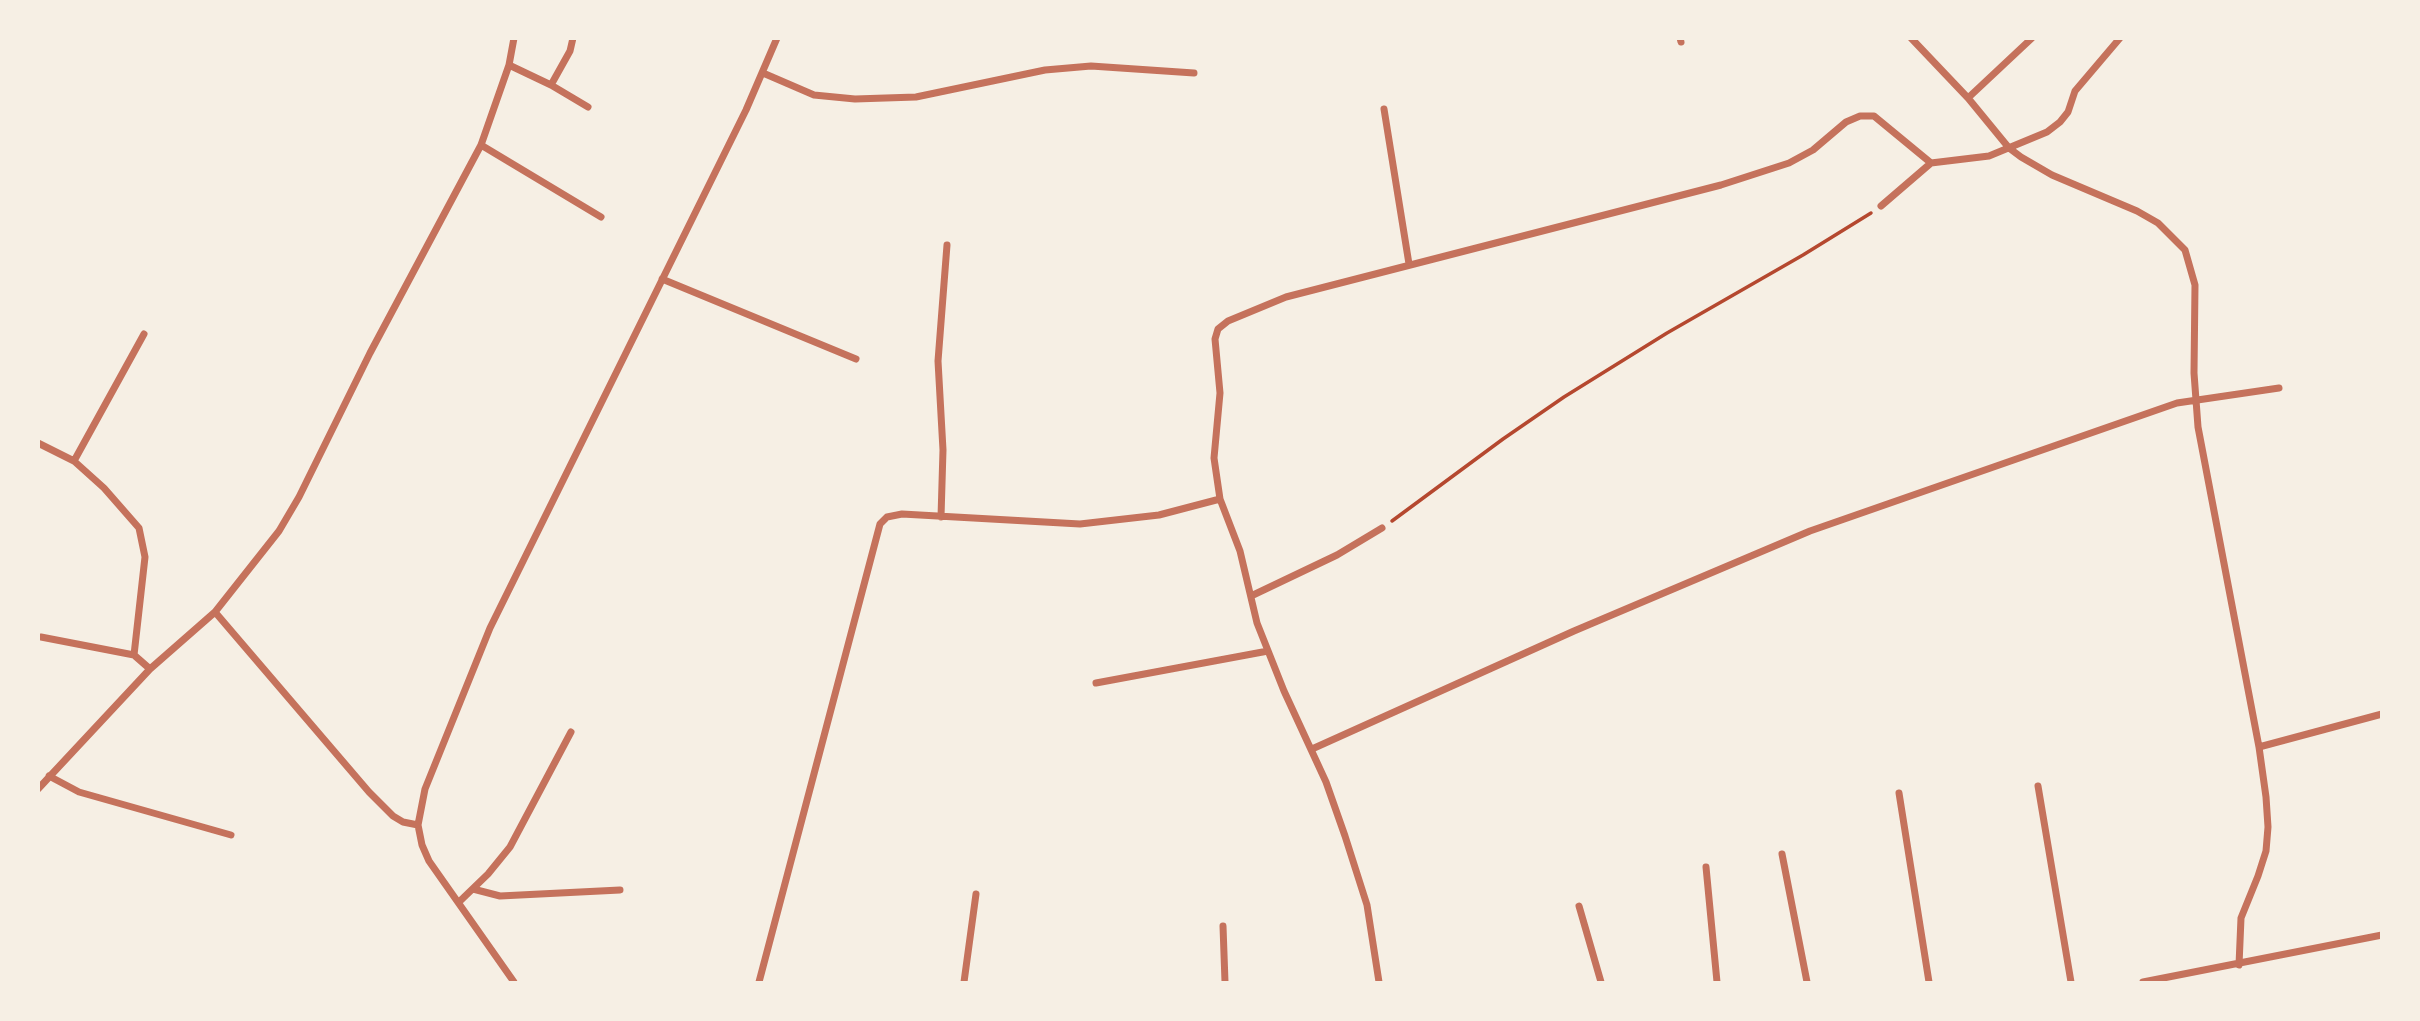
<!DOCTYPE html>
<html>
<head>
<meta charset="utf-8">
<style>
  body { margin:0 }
  #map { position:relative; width:2420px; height:1021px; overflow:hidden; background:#f6efe4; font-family:"Open Sans",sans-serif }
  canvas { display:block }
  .frame { position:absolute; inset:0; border:40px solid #f6efe4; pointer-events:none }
</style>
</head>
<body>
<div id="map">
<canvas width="2420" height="1021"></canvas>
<div class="frame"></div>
</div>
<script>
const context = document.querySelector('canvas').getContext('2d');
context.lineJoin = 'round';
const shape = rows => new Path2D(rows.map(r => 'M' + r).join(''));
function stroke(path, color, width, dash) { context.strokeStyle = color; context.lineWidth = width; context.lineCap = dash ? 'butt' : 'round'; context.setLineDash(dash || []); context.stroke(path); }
stroke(shape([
  [1392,521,1503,439,1564,397,1667,333,1803,255,1871,213]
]), '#b5482f', 3.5);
stroke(shape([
  [1680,38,1681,42],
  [1911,38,1968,98,2009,148,2021,157,2052,175,2137,211,2158,223,2185,250,2195,285,2194,373,2198,427,2259,747,2266,797,2268,827,2266,851,2258,876,2241,918,2239,965],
  [509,65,551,85,570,51,573,38],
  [763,73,814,95,855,99,916,97,1045,70,1091,66,1194,73],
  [551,85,588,107],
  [1968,98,2032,38],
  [1384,109,1409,264],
  [481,145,601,217],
  [1881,206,1931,163],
  [662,279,856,359],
  [38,443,74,461,104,488,139,528,145,557,134,655,150,669],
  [74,461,144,334],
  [941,517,943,450,938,361,947,245],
  [1251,596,1337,555,1382,528],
  [215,612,369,792,393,816,403,822,418,825],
  [41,637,134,655],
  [1096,683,1268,651],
  [2259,747,2382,714],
  [1312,749,1574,631,1810,531,2177,403,2279,388],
  [49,776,79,792,231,835],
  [2038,786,2071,982],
  [38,789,150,669,215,612,279,531,299,497,370,353,481,145,509,65,514,38],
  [1899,793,1929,982],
  [1782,854,1807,982],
  [1706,867,1717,982],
  [473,889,500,896,620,890],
  [459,902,488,874,510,847,571,732],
  [1579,906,1601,982],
  [1223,926,1225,982],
  [514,982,429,861,422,845,418,825,425,789,490,628,746,110,777,38],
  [759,982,880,524,887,517,902,514,1080,524,1159,515,1220,499],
  [964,982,976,894],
  [1379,982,1367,905,1345,836,1326,782,1284,691,1257,623,1240,551,1220,499,1214,458,1220,393,1215,339,1218,329,1228,321,1286,297,1721,185,1789,163,1813,150,1846,122,1860,116,1874,116,1931,163,1989,156,2047,132,2060,122,2068,112,2075,91,2120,38],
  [2143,982,2382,935]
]), '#c5725c', 7);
</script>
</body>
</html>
